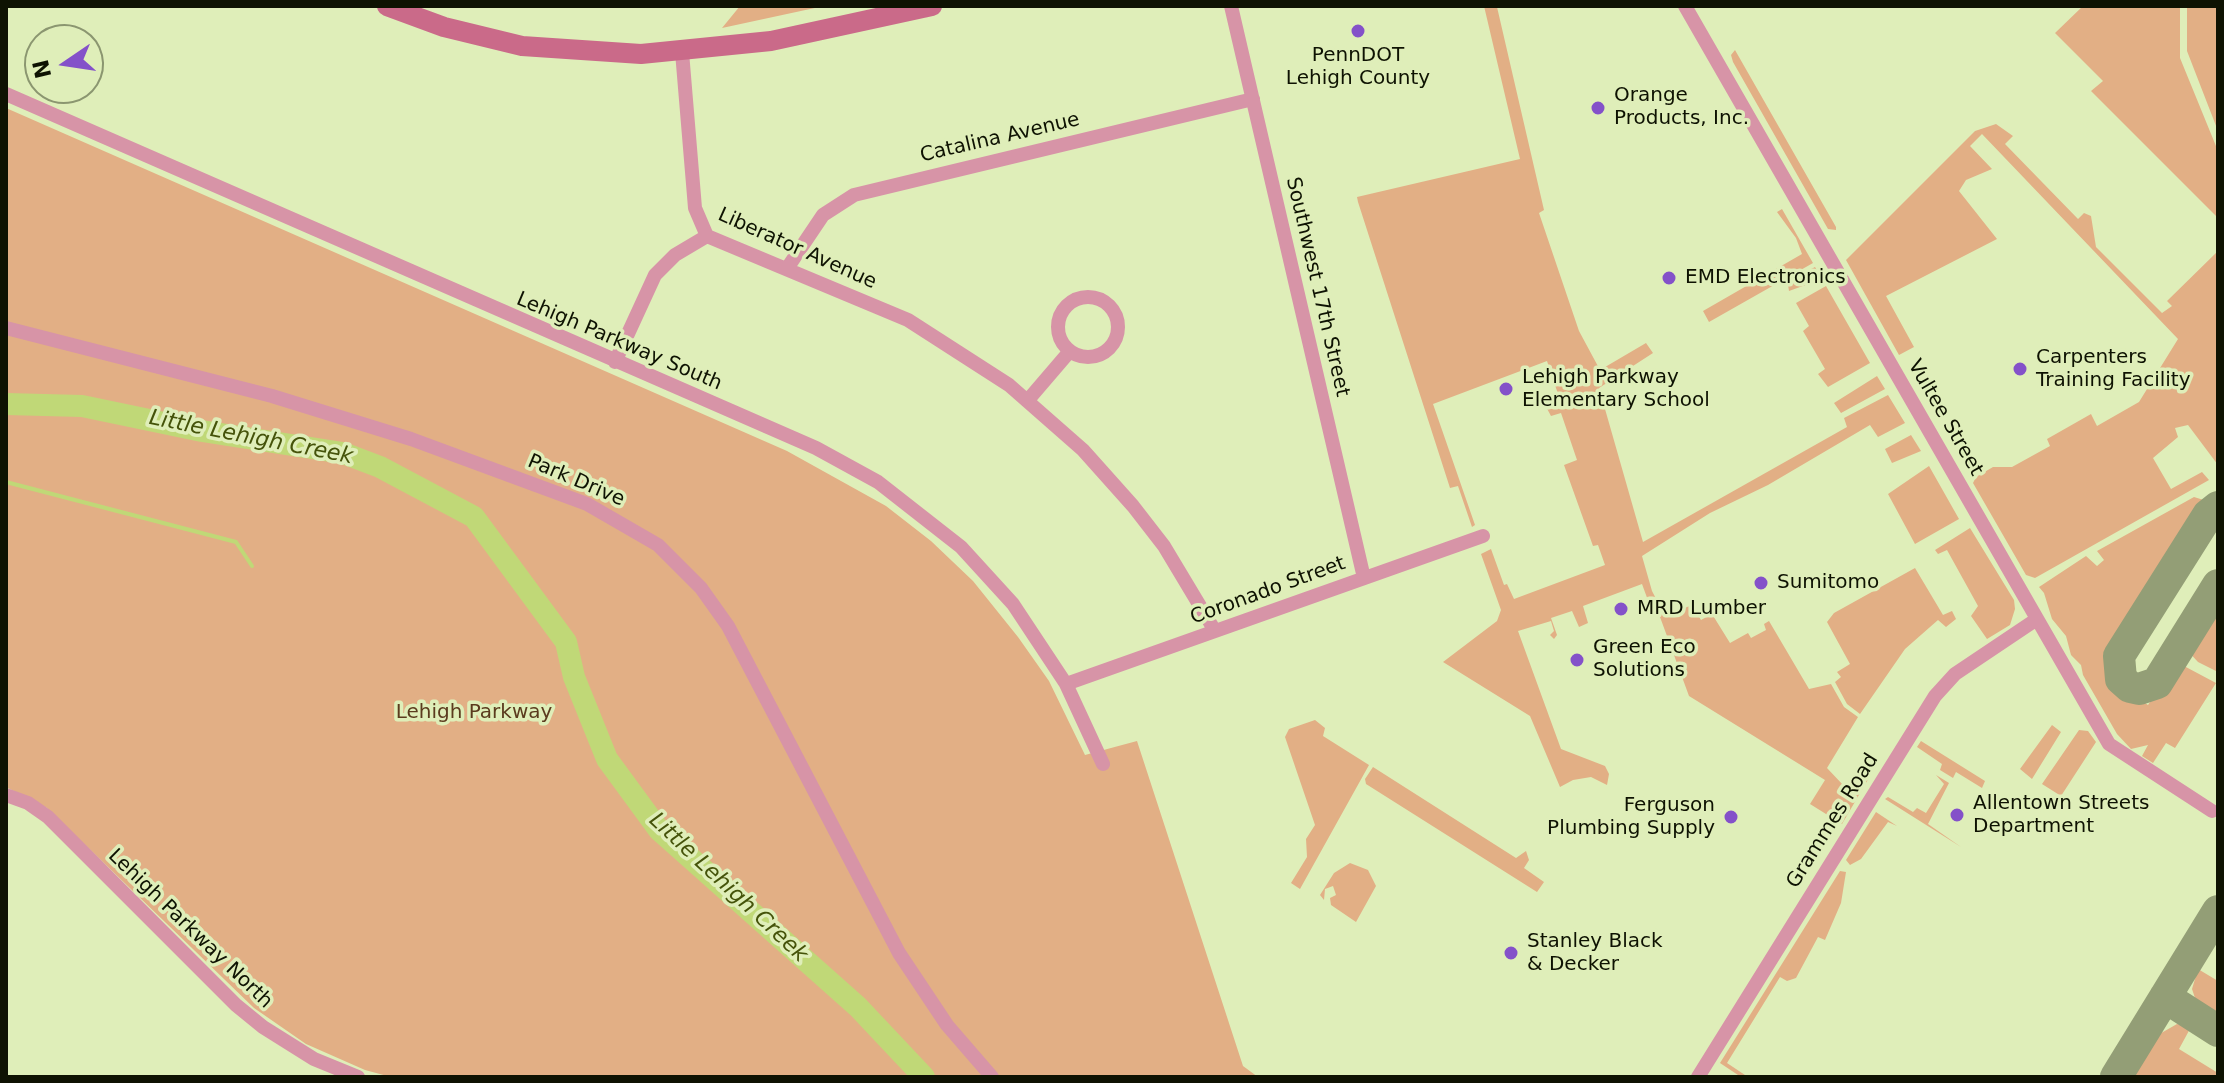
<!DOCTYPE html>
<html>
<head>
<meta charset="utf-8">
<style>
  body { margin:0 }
  #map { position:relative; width:2224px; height:1083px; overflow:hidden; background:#dfeeb9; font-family:"DejaVu Sans",sans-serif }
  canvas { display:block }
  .frame { position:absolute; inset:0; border:8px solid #0e1202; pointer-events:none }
  .north { position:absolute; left:24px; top:24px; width:80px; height:80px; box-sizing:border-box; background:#dfeeb9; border:2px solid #8b9670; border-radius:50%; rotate:257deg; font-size:22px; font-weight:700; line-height:32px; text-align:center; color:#0e1202 }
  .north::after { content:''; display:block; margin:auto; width:28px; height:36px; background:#8451c9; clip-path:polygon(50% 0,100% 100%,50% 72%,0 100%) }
</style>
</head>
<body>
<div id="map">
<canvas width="2224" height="1083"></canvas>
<div class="frame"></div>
<div class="north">N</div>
</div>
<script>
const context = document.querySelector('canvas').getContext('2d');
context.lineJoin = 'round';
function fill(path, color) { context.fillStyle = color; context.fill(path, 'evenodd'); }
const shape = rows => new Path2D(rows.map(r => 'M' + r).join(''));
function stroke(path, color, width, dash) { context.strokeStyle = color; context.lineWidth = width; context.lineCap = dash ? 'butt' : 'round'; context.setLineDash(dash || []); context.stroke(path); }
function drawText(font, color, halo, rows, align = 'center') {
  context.font = font + ' "DejaVu Sans",sans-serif'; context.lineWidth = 7; context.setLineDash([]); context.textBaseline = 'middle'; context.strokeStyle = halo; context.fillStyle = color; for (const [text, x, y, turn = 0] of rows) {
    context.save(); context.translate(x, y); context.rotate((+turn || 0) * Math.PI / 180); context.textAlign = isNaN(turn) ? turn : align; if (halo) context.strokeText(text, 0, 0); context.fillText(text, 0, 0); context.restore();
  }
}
fill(shape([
  [740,6,824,6,722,28],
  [1484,6,1497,7,1544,210,1539,213,1579,331,1600,370,1646,343,1653,353,1599,388,1643,542,1847,427,1844,418,1888,395,1905,423,1878,437,1870,425,1768,485,1710,513,1642,556,1652,591,1665,616,1692,605,1701,620,1712,614,1730,643,1748,633,1751,638,1766,630,1764,624,1769,621,1809,689,1831,684,1844,707,1858,717,1827,768,1844,786,1848,782,1856,787,1862,778,1855,769,1870,776,1842,824,1810,804,1825,780,1689,696,1660,617,1653,614,1642,584,1583,606,1588,623,1579,627,1572,611,1551,618,1557,635,1554,639,1550,635,1554,631,1551,621,1518,631,1561,749,1605,766,1609,774,1607,785,1591,777,1573,780,1560,787,1530,716,1443,662,1497,621,1501,610,1481,554,1491,549,1504,585,1507,584,1514,599,1605,565,1598,545,1593,546,1564,465,1577,460,1561,413,1551,416,1544,403,1559,397,1547,361,1433,404,1475,525,1472,527,1458,486,1450,488,1358,202,1357,197,1520,159],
  [2083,6,2180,6,2180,58,2218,151,2218,218,2091,91,2103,81,2055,33],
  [2187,6,2218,6,2218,131,2187,51],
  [1735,50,1836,227,1836,230,1828,229,1733,62,1731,55],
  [6,108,787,451,886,506,931,541,973,581,1018,637,1049,681,1085,755,1137,741,1243,1066,1258,1077,391,1077,365,1070,306,1044,254,1008,47,808,6,787],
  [1996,124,2013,136,2005,144,2078,219,2084,213,2091,216,2096,247,2162,313,2172,306,2167,301,2218,251,2218,465,2188,425,2175,428,2178,437,2153,458,2171,489,2202,472,2209,480,2035,578,2026,575,1973,483,1976,477,1993,467,2012,467,2050,446,2047,439,2091,414,2097,426,2139,402,2178,339,1982,134,1970,146,1992,169,1966,180,1959,191,1997,239,1886,296,1914,347,1899,355,1846,260,1975,131],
  [1782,209,1813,263,1709,322,1703,311,1802,254,1796,238,1777,212],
  [1815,267,1822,279,1789,291,1788,285,1794,278],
  [1826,286,1870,363,1828,387,1818,374,1825,369,1803,331,1809,326,1796,303],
  [1877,376,1885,389,1841,413,1834,403],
  [1911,435,1921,451,1892,463,1885,449],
  [1929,466,1959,519,1915,544,1888,494],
  [2194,497,2210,502,2110,662,2114,682,2148,705,2178,659,2184,666,2216,683,2175,748,2166,743,2153,763,2142,756,2148,745,2131,749,2117,734,2083,675,2081,665,2071,655,2066,636,2052,619,2044,593,2039,587,2086,556,2097,566,2104,560,2097,551],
  [1970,528,2014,600,2015,609,2010,625,1987,639,1971,616,1978,606,1947,550,1938,554,1935,550],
  [1915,568,1943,615,1952,611,1956,619,1946,627,1938,620,1905,649,1860,714,1847,704,1835,682,1841,677,1837,672,1850,664,1827,622,1834,613],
  [2218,594,2218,672,2198,662,2185,648],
  [1315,720,1325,728,1323,736,1369,765,1300,889,1291,883,1307,857,1306,839,1315,825,1285,737,1289,729],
  [2052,725,2061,732,2032,779,2020,769],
  [2079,730,2088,731,2096,742,2061,796,2042,784],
  [1921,741,1985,781,1982,788,1956,772,1953,778,1940,770,1942,764,1917,747],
  [1373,767,1516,858,1526,851,1529,860,1524,868,1544,882,1537,892,1366,784,1365,779],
  [1936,775,1949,783,1928,824,1961,847,1885,799,1888,797,1913,812,1917,808,1926,813,1944,784],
  [1876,812,1897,826,1888,822,1861,859,1850,865,1846,860],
  [1350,863,1368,870,1376,886,1356,922,1331,905,1330,898,1336,895,1333,886,1325,889,1324,900,1320,895,1334,873],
  [1840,871,1846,872,1841,903,1825,940,1818,937,1796,978,1787,981,1780,977,1727,1063,1748,1077,1741,1077,1720,1063],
  [2198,969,2218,981,2218,1019,2198,1004,2195,998,2192,989],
  [2177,1024,2191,1027,2179,1049,2218,1073,2218,1077,2135,1077,2139,1063,2156,1036]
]), '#e2af85');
stroke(shape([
  [6,482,236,542,252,566]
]), '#c0d877', 4);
stroke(shape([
  [6,404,82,406,202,431,343,453,380,467,474,517,566,642,574,677,607,759,659,830,858,1007,924,1077]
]), '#c0d877', 22);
stroke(shape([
  [2218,507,2208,515,2119,656,2121,679,2130,687,2139,689,2157,683,2218,585],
  [2165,997,2218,1031],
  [2116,1077,2218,911]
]), '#939e76', 32);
stroke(shape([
  [1231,6,1364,578],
  [1685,6,2109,744,2212,811],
  [682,52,695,208,707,236,908,320,1009,385,1083,450,1133,506,1164,546,1215,631],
  [6,94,816,448,878,482,961,547,1013,604,1066,684,1103,764],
  [788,267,823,215,854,195,1253,99],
  '1058 327a30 30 0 1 1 60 0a30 30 0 1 1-60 0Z',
  [6,328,272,396,411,439,587,504,658,545,701,588,728,626,899,953,947,1025,992,1077],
  [615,362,655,275,675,255,707,236],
  [1028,400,1070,351],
  [1066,684,1483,536],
  [6,795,28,803,48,817,236,1005,263,1027,314,1059,358,1077],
  [1698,1077,1935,696,1955,674,2037,619]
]), '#d794a7', 14);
stroke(shape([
  [387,6,444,27,522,46,641,54,771,41,932,6]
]), '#ca6a89', 20);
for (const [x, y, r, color] of [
  [1358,31,8,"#8451c9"],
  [1598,108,8,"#8451c9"],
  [1669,278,8,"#8451c9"],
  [2020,369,8,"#8451c9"],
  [1506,389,8,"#8451c9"],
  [1761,583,8,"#8451c9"],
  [1621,609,8,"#8451c9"],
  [1577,660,8,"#8451c9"],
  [1957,815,8,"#8451c9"],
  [1731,817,8,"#8451c9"],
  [1511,953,8,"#8451c9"]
]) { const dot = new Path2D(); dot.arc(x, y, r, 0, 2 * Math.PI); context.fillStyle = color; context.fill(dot); stroke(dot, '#dfeeb9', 3); }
drawText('20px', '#0e1202', '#dfeeb9', [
  ["PennDOT",1358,56,"center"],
  ["Lehigh County",1358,79,"center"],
  ["Orange",1614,96],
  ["Products, Inc.",1614,119],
  ["EMD Electronics",1685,278],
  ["Carpenters",2036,358],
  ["Training Facility",2036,381],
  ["Lehigh Parkway",1522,378],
  ["Elementary School",1522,401],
  ["Sumitomo",1777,583],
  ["MRD Lumber",1637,609],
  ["Green Eco",1593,648],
  ["Solutions",1593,671],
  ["Allentown Streets",1973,804],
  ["Department",1973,827],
  ["Ferguson",1715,806,"right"],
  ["Plumbing Supply",1715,829,"right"],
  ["Stanley Black",1527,942],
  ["& Decker",1527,965]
], 'left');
drawText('20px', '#0e1202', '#dfeeb9', [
  ["Catalina Avenue",1000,138,-13],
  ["Liberator Avenue",797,249,24],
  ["Southwest 17th Street",1317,287,77],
  ["Lehigh Parkway South",619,342,23],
  ["Vultee Street",1945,418,60],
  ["Park Drive",576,481,23],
  ["Coronado Street",1268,591,-20],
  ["Grammes Road",1833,821,-58],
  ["Lehigh Parkway North",190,929,44]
]);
drawText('20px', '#5b3b1e', '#dfeeb9', [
  ["Lehigh Parkway",474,713]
]);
drawText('italic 22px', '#45530a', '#dfeeb9', [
  ["Little Lehigh Creek",251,438,11],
  ["Little Lehigh Creek",728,888,43]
]);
</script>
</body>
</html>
